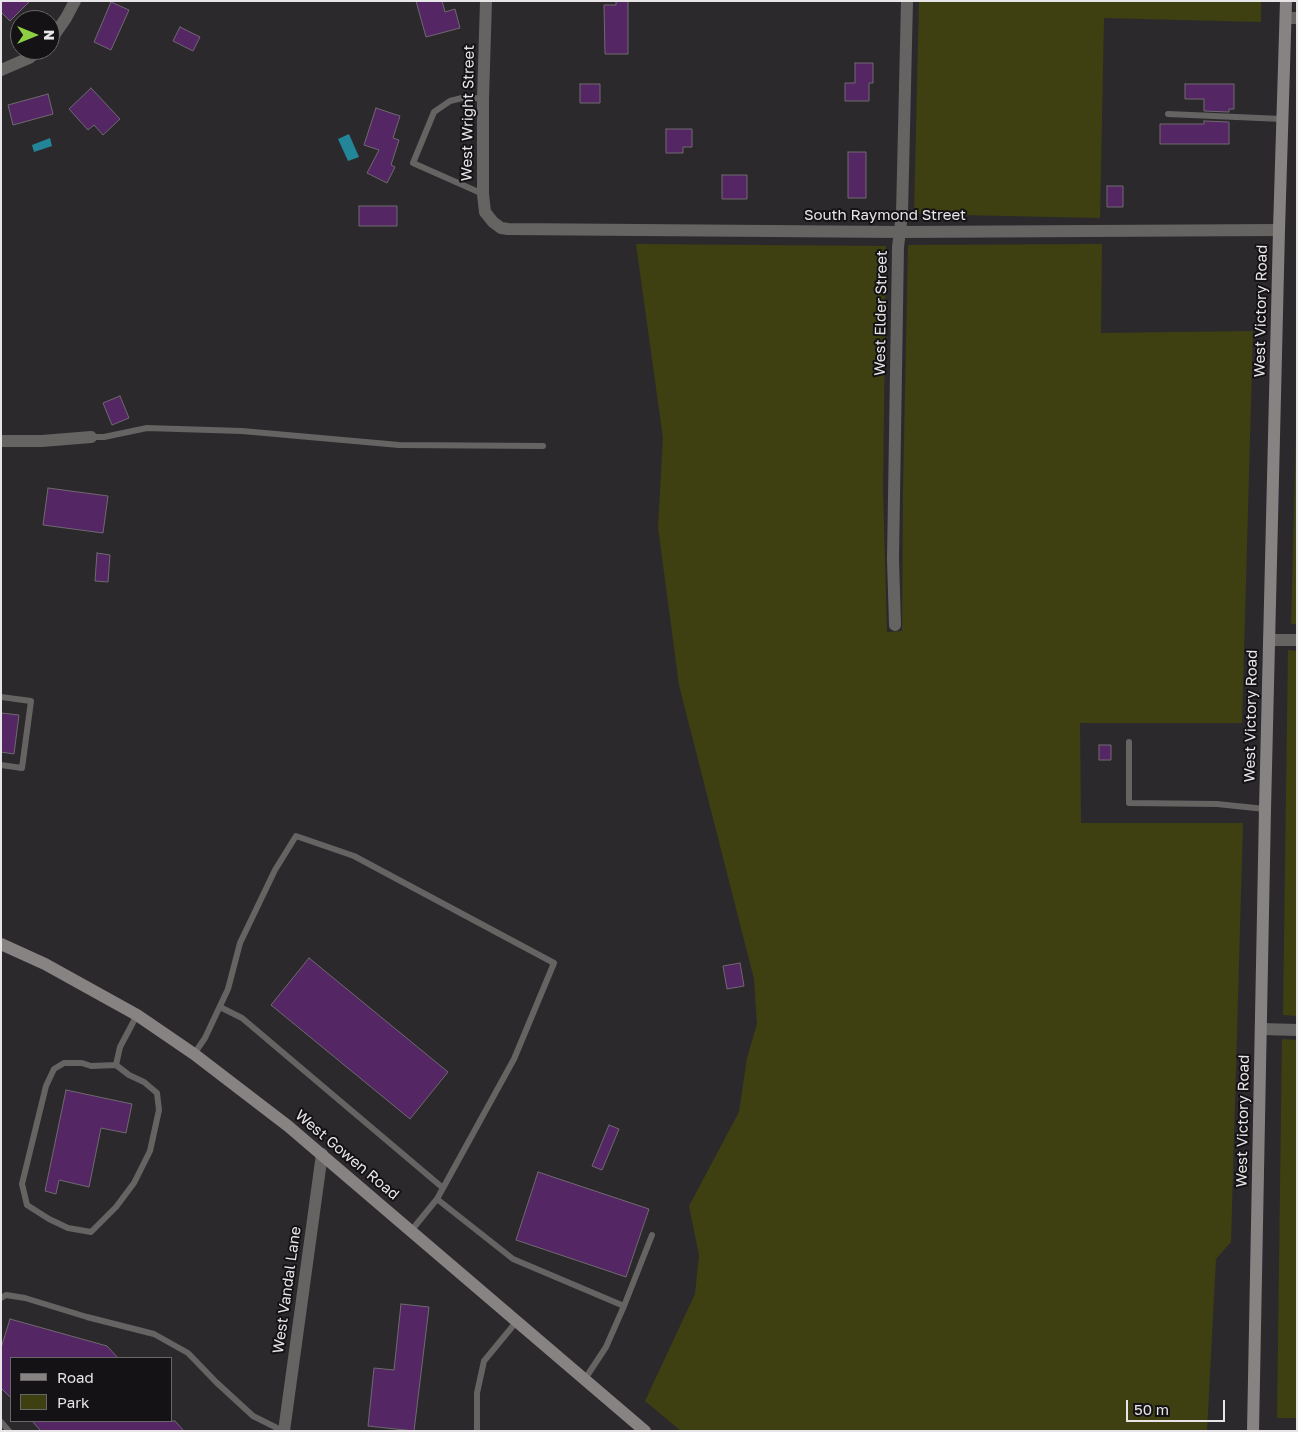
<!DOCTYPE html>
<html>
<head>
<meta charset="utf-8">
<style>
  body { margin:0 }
  #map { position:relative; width:1298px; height:1432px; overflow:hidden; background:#2c292d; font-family:"Golos Text",sans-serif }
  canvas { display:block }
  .frame { position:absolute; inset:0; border:2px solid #e7e5e8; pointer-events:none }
  .legend { position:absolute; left:10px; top:1357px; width:162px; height:65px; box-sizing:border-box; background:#141214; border:1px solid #686669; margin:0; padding:6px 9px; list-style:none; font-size:15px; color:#e7e5e8 }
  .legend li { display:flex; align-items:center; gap:10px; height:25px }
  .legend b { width:25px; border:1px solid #686669 }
  .north { position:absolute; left:10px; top:10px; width:50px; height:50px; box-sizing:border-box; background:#141214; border:1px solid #686669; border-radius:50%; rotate:90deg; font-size:14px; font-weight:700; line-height:20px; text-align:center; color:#e7e5e8 }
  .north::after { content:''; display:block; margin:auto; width:18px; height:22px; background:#8ece43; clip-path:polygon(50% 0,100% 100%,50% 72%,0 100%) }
  .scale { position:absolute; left:1126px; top:1400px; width:99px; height:22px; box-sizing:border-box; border:2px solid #e7e5e8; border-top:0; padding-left:6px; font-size:15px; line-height:18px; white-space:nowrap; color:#e7e5e8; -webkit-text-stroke:4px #141214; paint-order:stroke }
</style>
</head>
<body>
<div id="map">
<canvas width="1298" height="1432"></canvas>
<div class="frame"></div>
<ul class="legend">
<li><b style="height:6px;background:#888383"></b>Road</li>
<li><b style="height:14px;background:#3e4011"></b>Park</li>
</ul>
<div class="north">N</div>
<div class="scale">50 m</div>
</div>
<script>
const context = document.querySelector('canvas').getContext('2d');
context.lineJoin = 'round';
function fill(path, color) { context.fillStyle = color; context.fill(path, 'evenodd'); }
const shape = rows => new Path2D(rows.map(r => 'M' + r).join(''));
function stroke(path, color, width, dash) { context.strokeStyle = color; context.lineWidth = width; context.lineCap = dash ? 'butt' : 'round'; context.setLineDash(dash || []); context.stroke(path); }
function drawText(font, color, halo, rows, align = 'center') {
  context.font = font + ' "Golos Text",sans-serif'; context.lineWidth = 4; context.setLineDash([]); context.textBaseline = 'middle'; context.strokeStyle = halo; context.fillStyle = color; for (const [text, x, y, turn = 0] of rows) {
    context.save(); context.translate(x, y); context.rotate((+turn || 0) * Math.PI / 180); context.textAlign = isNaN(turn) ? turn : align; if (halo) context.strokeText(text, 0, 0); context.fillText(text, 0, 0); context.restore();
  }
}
fill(shape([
  [919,1,1261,1,1261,22,1104,18,1100,218,914,214],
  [636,244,886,246,883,489,887,632,902,631,903,489,908,245,1102,244,1101,333,1253,331,1242,723,1080,723,1081,823,1243,823,1231,1242,1216,1259,1207,1431,681,1431,645,1401,695,1294,699,1255,689,1206,739,1112,747,1058,757,1024,754,979,679,685,658,527,663,438],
  [1297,397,1297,624,1291,624],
  [1288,650,1297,651,1297,1016,1283,1015],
  [1282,1039,1297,1040,1297,1418,1277,1418]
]), '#3e4011');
fill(shape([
  [349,134,359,157,348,161,338,139],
  [50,138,52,146,34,152,32,145]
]), '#228698');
const building = shape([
  [1,1,30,1,10,21,1,12,1,1],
  [416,1,442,1,445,12,455,9,460,28,426,37,416,1],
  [616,1,628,1,628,54,605,54,604,5,616,5,616,1],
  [111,2,129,10,111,50,94,42,111,2],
  [180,27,200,37,193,51,173,41,180,27],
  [855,63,873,63,873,83,869,83,869,101,845,101,845,83,855,83,855,63],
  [580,84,600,84,600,103,580,103,580,84],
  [1185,84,1234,84,1234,109,1229,109,1229,112,1204,111,1204,99,1185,99,1185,84],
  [91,88,120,119,103,135,94,125,88,130,69,109,91,88],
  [48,94,53,114,13,125,8,105,48,94],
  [376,108,400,116,393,138,399,140,391,165,395,167,387,183,367,173,379,150,364,145,376,108],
  [1204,121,1229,122,1229,144,1160,144,1160,124,1204,124,1204,121],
  [666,129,692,129,692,147,683,147,683,153,666,153,666,129],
  [848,152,866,152,866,198,848,198,848,152],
  [722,175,747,175,747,199,722,199,722,175],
  [1107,186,1123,186,1123,207,1107,207,1107,186],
  [359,206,397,206,397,226,359,226,359,206],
  [120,396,129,418,112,425,103,403,120,396],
  [48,488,108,496,103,533,43,525,48,488],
  [97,553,110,555,108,582,95,581,97,553],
  [1,713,19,715,14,754,1,752,1,713],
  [1099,745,1111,745,1111,760,1099,760,1099,745],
  [309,958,448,1072,410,1119,271,1005,309,958],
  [740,963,744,986,727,989,723,966,740,963],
  [66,1090,132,1104,126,1133,101,1128,89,1187,59,1180,56,1194,45,1191,66,1090],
  [609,1125,619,1129,602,1170,592,1166,609,1125],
  [538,1172,649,1209,626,1277,516,1240,538,1172],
  [401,1304,429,1307,414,1431,368,1426,374,1368,394,1370,401,1304],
  [10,1319,107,1346,118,1358,11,1358,11,1398,1,1388,1,1348,10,1319],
  [32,1421,175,1421,184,1431,41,1431,32,1421]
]);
fill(building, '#542664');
stroke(building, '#6e6a6f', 1);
stroke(shape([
  [1168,114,1282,119],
  [483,194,413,163,434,112,450,101,466,97,483,99],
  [91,437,104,437,147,428,242,431,399,445,543,446],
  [1,697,31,701,22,768,1,765],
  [1129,742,1129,803,1217,804,1265,809],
  [220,1007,242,1018,443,1188],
  [194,1054,205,1038,228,989,240,943,275,870,296,836,354,856,554,963,514,1059,437,1199],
  [116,1065,91,1066,82,1063,64,1063,54,1069,46,1086,22,1184,27,1205,49,1219,68,1228,91,1232,116,1207,134,1183,150,1151,159,1110,157,1093,144,1082,129,1075,116,1065,120,1047,137,1015],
  [411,1231,437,1199,513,1259,624,1306,606,1347,585,1379],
  [1,1298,6,1295,25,1298,87,1317,154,1334,188,1353,216,1382,253,1416,283,1431],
  [624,1306,652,1235],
  [1,1422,9,1431],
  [477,1431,477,1393,484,1361,517,1321]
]), '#666363', 6);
stroke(shape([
  [486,1,483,99,483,194,485,212,493,222,501,228,508,229,900,232,1279,230],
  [1286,18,1297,18],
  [50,41,66,18,75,1],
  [1,70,29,58,39,50],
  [1,441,42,441,91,437],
  [895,625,893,559,898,247,902,214,907,1],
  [1269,640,1297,640],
  [1261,1029,1297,1030],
  [284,1431,322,1154]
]), '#666363', 12);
stroke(shape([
  [1,944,45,964,137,1015,194,1054,288,1126,645,1431],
  [1253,1431,1265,809,1279,230,1286,1]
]), '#888383', 12);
drawText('15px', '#e7e5e8', '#141214', [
  ["West Wright Street",468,113,-89],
  ["South Raymond Street",885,215],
  ["West Victory Road",1261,311,-89],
  ["West Elder Street",881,313,-89],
  ["West Victory Road",1251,716,-89],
  ["West Victory Road",1243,1121,-89],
  ["West Gowen Road",347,1155,40],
  ["West Vandal Lane",287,1290,-82]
]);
</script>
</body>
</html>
